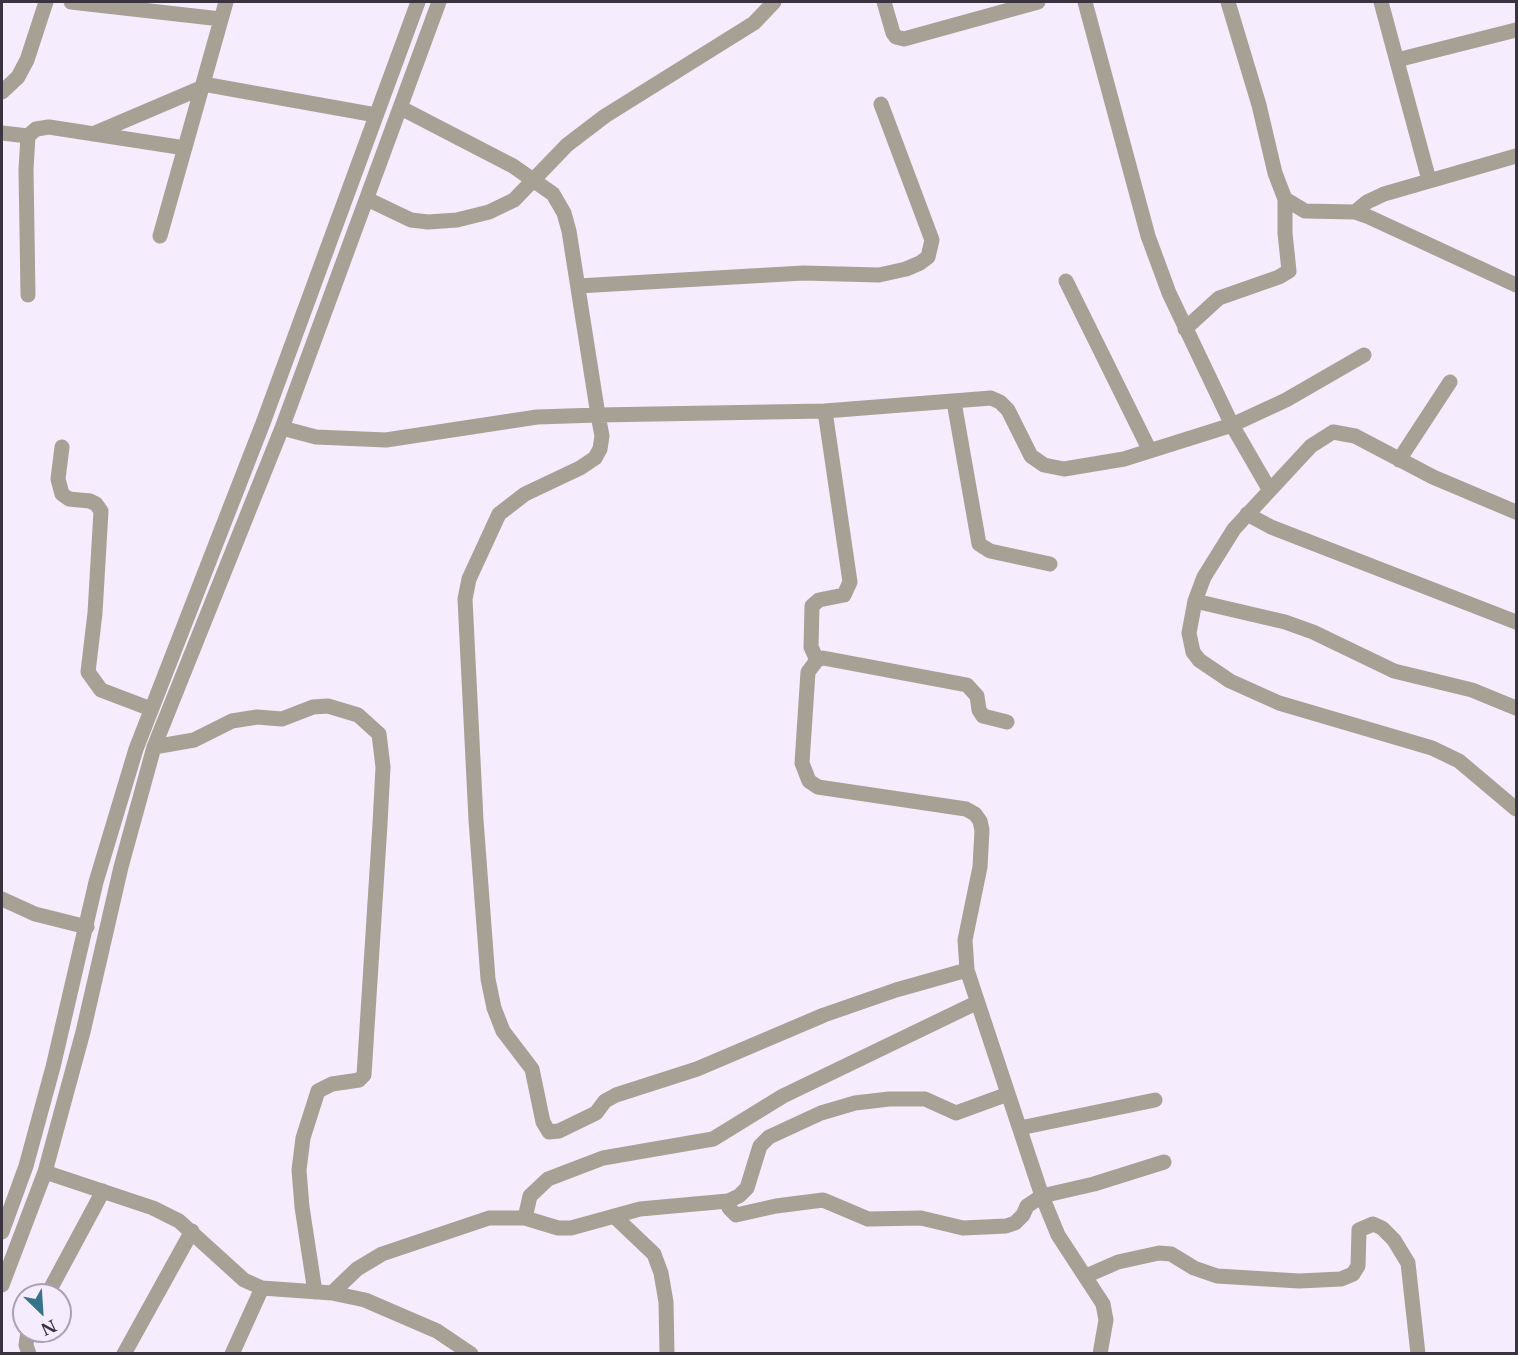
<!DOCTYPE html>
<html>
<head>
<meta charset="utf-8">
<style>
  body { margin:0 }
  #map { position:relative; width:1518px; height:1355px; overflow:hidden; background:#f5ecfe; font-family:"Libre Baskerville",serif }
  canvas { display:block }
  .frame { position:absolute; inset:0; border:3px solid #3a3440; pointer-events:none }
  .north { position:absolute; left:12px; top:1283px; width:60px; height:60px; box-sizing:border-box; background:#f5ecfe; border:2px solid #aaa2b2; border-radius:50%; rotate:155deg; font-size:16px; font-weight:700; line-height:24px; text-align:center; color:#3a3440 }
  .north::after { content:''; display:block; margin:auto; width:21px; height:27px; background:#357489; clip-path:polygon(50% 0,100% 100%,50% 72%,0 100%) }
</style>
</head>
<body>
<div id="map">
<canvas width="1518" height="1355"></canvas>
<div class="frame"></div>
<div class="north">N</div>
</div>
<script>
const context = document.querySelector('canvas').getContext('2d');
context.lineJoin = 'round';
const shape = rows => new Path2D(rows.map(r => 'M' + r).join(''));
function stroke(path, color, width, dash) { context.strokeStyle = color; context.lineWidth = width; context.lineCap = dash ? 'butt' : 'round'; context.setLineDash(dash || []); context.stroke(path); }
stroke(shape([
  [71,2,221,19],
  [884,2,893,33,896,37,904,39,1038,2],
  [1085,2,1148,236,1169,293,1232,425,1286,400,1364,355],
  [1228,2,1259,105,1275,173,1285,199,1305,211,1355,212,1369,217,1516,285],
  [1381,2,1429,180],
  [1397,60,1516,30],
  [203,84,376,115],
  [2,92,18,77,27,60,46,2],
  [401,108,513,166,553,194,564,213,569,231,598,415,825,411,991,398,1000,402,1008,410,1031,456,1044,465,1064,469,1124,459,1232,425,1269,489],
  [2,133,28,136],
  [93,134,201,88],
  [367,199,411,220,428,222,457,220,489,212,514,200,567,145,605,116,754,23,774,2],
  [1355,212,1367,202,1384,194,1516,156],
  [160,236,226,2],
  [1066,281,1150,451],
  [578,286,803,273,879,275,906,269,920,263,928,257,932,240,881,104],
  [28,295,26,169,28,136,36,129,49,127,185,148],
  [1185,329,1219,298,1279,277,1289,271,1285,233,1285,199],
  [954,402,979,544,990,551,1050,564],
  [282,428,316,437,386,440,537,417,598,415,602,436,600,449,595,458,580,468,525,494,499,514,469,579,465,599,476,820,488,979,494,1008,503,1031,532,1069,543,1122,549,1132,559,1131,596,1113,605,1101,616,1095,697,1069,824,1015,896,990,967,970],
  [62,447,58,479,62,494,69,499,90,501,96,504,101,511,95,613,88,672,101,690,151,709],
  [1399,460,1450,382],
  [1516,512,1433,477,1355,436,1333,432,1311,446,1234,529,1204,577,1195,601,1189,633,1193,652,1199,660,1230,681,1279,703,1432,748,1459,761,1516,809],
  [1247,514,1271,527,1516,622],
  [1195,601,1285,622,1313,632,1394,671,1472,690,1516,708],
  [817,660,811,647,812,606,819,600,844,595,850,582,825,411],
  [1007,722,983,716,979,710,977,696,967,685,823,658,817,660,808,672,802,763,809,781,818,787,966,809,975,814,980,821,982,830,980,867,965,940,967,970,1042,1196,1058,1235,1103,1304,1106,1320,1100,1354],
  [154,747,194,740,232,721,257,717,282,719,313,707,328,706,358,715,379,734,383,767,380,824,364,1075,359,1080,332,1084,318,1091,303,1138,299,1170,302,1207,315,1292],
  [2,899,35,914,87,927],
  [1020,1128,1155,1100],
  [45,1172,153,1208,179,1221,244,1280,262,1288,332,1293,365,1300,437,1331,471,1354],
  [728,1201,729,1208,736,1215,776,1206,823,1200,868,1219,921,1218,963,1228,1006,1226,1015,1223,1023,1215,1027,1206,1042,1196,1094,1184,1164,1162],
  [614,1216,654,1254,661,1273,666,1302,667,1354],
  [525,1218,530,1196,548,1179,603,1158,713,1139,783,1096,976,1003],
  [2,1232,26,1166,53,1067,96,882,136,749,263,423,418,2],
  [1086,1276,1118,1262,1159,1253,1171,1254,1194,1268,1217,1276,1299,1281,1341,1279,1353,1274,1358,1266,1359,1230,1373,1224,1382,1228,1394,1240,1408,1263,1418,1354],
  [2,1285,45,1172,83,1032,121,867,154,747,282,428,439,2],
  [332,1293,357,1269,382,1254,489,1218,525,1218,558,1228,571,1228,640,1209,728,1201,739,1196,747,1188,760,1146,769,1137,821,1113,855,1103,889,1099,925,1099,956,1113,1008,1094],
  [47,1295,103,1191],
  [28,1331,26,1345,29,1354],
  [124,1354,192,1231],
  [232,1354,262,1288]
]), '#a6a194', 15);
</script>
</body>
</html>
